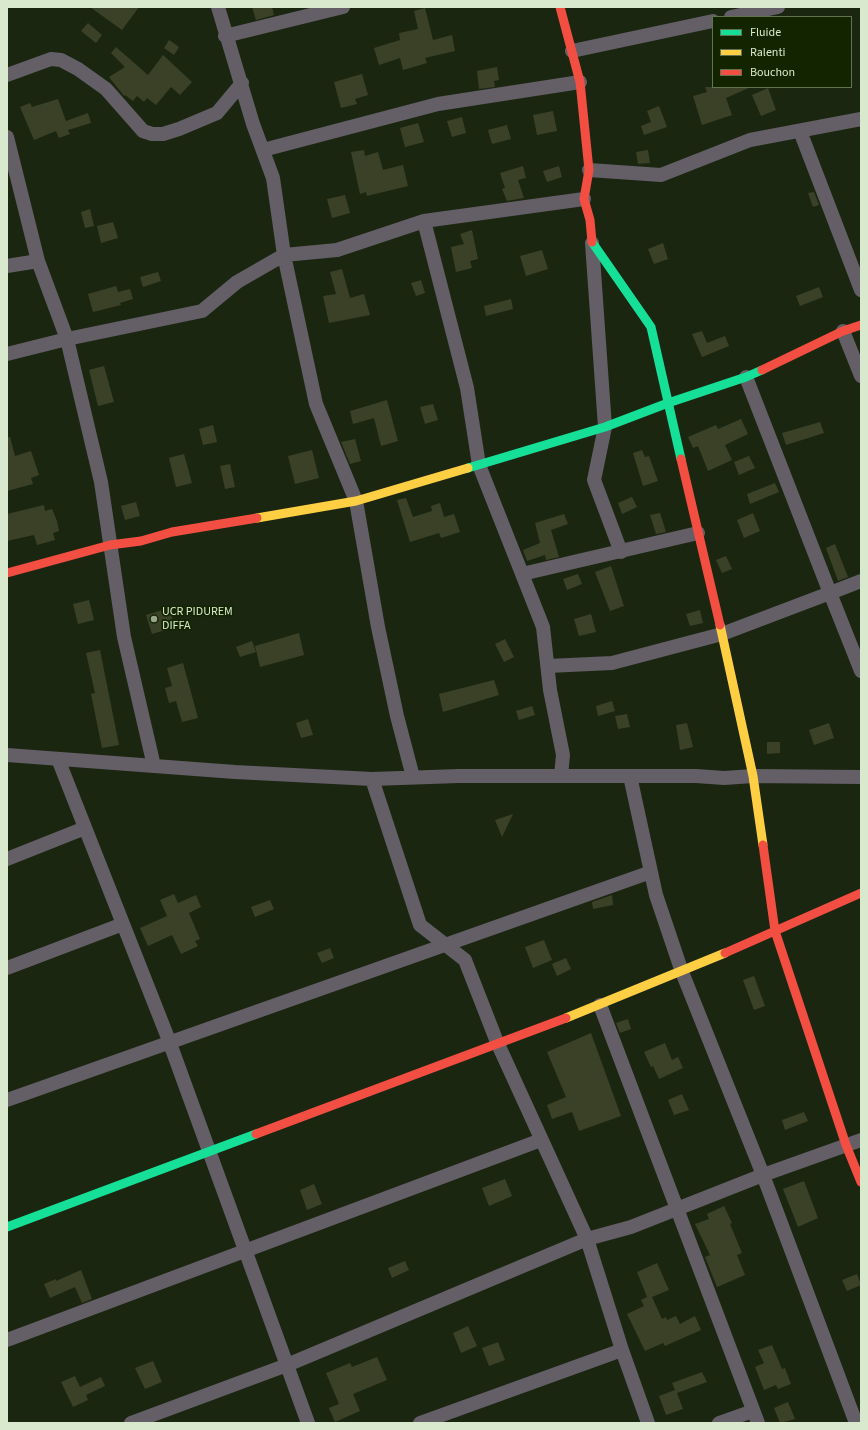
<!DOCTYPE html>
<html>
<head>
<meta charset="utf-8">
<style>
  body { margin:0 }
  #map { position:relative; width:868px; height:1430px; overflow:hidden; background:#1b2611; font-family:"Source Sans 3",sans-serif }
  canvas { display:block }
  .frame { position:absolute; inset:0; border:8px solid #d9e9cd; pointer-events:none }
  .legend { position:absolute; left:712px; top:16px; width:140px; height:72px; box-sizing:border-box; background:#122500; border:1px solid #627352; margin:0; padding:5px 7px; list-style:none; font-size:12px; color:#d9e9cd }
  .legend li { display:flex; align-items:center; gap:8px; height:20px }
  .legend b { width:20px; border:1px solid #627352 }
</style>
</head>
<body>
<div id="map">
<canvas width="868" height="1430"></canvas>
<div class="frame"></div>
<ul class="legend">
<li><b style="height:5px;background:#16e098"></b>Fluide</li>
<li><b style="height:5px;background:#ffcf43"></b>Ralenti</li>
<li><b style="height:5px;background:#f24e42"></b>Bouchon</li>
</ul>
</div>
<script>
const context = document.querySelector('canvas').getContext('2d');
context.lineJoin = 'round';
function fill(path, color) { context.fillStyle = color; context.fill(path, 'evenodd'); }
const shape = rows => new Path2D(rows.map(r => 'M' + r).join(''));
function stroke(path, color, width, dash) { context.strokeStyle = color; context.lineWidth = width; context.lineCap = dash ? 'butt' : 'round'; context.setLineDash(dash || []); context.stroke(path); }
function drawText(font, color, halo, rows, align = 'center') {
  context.font = font + ' "Source Sans 3",sans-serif'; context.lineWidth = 3.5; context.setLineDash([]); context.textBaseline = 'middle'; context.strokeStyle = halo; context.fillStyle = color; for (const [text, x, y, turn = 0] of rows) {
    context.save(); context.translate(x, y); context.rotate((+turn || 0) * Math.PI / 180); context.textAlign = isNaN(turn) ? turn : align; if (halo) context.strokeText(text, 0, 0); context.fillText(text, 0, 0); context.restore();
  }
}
fill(shape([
  [90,7,139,7,122,30],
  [252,7,272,7,274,15,256,20],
  [425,8,433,40,452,35,455,51,425,58,427,63,403,70,400,58,379,65,374,48,400,40,399,33,418,29,414,11],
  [88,23,102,35,96,43,81,31],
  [169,40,179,47,174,55,164,48],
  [116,47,148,75,163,55,192,82,180,95,171,87,156,105,147,98,144,102,137,96,133,101,125,95,124,96,109,77,125,67,111,53],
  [497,67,499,80,494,81,495,87,479,89,477,71],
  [362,74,368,95,355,99,357,104,341,108,334,82],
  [705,87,751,87,726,98,732,115,702,125,693,96,707,92],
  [768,88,776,110,761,116,752,95],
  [58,99,66,121,88,113,91,123,68,130,70,134,59,138,56,131,34,140,20,107,30,103,32,107],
  [659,106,667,127,644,135,641,126,651,122,647,111],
  [553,111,557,131,537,135,533,115],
  [462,117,466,133,452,137,447,121],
  [418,123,424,142,405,147,400,128],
  [507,125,511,139,492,144,488,130],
  [364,150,365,156,378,152,383,170,403,165,408,186,367,196,366,192,360,194,351,152],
  [648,150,650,163,638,164,636,152],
  [523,166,526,178,518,180,524,198,507,201,502,189,505,188,500,173],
  [559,166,562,177,547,182,543,171],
  [814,192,819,205,813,207,808,193],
  [345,195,350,213,332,218,327,199],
  [90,209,94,226,85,228,81,212],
  [113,222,118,238,101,243,97,226],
  [472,230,478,259,470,261,472,268,456,272,451,247,464,244,460,234],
  [663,243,668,259,654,264,648,249],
  [542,250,548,269,526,276,520,256],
  [342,269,350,298,364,294,370,315,329,323,323,296,336,294,330,272],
  [158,272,161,281,143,287,140,277],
  [421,280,425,293,416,296,411,283],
  [116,286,118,292,130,289,133,299,120,303,121,305,93,312,88,294],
  [819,287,823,297,800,306,796,296],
  [511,299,513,309,486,316,484,306],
  [702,331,707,343,725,336,729,346,702,357,692,334],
  [104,366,114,402,98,406,89,370],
  [387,400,398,441,381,446,374,418,353,424,350,411],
  [433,404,438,420,425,424,420,407],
  [741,419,748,434,725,445,732,460,708,471,698,446,693,448,688,437,716,425,718,429],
  [820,422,824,433,786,445,782,433],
  [213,425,217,442,203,445,199,429],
  [7,437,10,437,15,456,31,451,39,475,31,478,33,484,7,491],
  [355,439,361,461,350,464,341,442],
  [312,450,319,478,295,484,288,456],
  [642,450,645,457,649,456,658,481,643,486,633,453],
  [184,454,192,483,176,487,169,458],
  [749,456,755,468,739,475,734,462],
  [230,464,235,487,225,489,220,466],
  [775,483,779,492,750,504,747,494],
  [632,497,637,507,622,514,618,503],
  [406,498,413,517,432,511,431,506,440,503,444,517,454,514,460,532,441,538,439,533,410,542,397,500],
  [136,502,140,516,125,520,121,506],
  [44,505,45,511,52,509,57,521,59,531,53,533,55,540,37,545,34,535,7,541,7,514],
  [660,513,666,532,656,534,650,515],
  [753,513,760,531,744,538,737,520],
  [564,514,568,524,551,530,559,557,546,560,545,555,527,561,523,550,540,543,535,523],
  [835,544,848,577,838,581,826,548],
  [726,556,732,569,722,573,716,560],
  [611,566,624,606,610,611,595,572],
  [578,574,582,584,567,590,563,579],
  [89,600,94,620,78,624,73,604],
  [169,608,175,627,152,634,146,615],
  [700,610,703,623,690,626,686,614],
  [591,614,596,632,579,636,574,619],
  [299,633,304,655,260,667,255,646],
  [505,639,514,657,504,662,495,644],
  [252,641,256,652,240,657,236,647],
  [100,650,119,745,102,748,91,694,95,693,86,653],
  [183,663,198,718,182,722,176,701,169,703,165,688,172,686,167,668],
  [494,680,499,695,443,712,439,694],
  [612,701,615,711,598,716,596,706],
  [532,706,535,715,519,720,516,711],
  [627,714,630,727,618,729,615,716],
  [308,719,313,735,301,738,296,723],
  [687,723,693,747,680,750,676,725],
  [829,723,834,738,814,745,809,730],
  [767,742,780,742,780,753,767,754],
  [513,814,502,837,495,820],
  [174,894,178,903,196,895,201,907,189,913,200,939,195,941,198,946,181,954,172,935,148,946,140,928,167,916,160,900],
  [612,895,613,905,593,909,592,902],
  [270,900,274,909,255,917,251,907],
  [544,940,552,960,533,968,525,947],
  [330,948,334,958,322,963,317,953],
  [566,958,571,969,557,976,552,964],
  [754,976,765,1006,754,1010,743,980],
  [628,1019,631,1029,620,1033,616,1023],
  [591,1033,621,1116,579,1131,572,1112,552,1119,547,1105,566,1097,547,1052],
  [665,1043,672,1060,678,1057,683,1068,659,1079,653,1066,651,1067,644,1052],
  [682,1094,689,1110,674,1115,668,1100],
  [804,1112,808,1121,785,1130,782,1120],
  [505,1179,512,1196,489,1206,482,1188],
  [804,1181,818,1218,798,1227,783,1189],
  [314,1184,322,1204,307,1210,300,1190],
  [724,1206,732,1223,730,1224,742,1253,737,1255,745,1275,717,1287,705,1257,710,1255,695,1224,709,1219,707,1214],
  [405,1261,409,1270,392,1278,388,1268],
  [657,1263,669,1290,652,1297,662,1319,666,1317,667,1320,676,1316,680,1324,695,1316,701,1330,665,1346,663,1343,645,1351,627,1314,644,1306,641,1300,647,1297,637,1272],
  [81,1270,92,1299,82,1303,75,1287,50,1298,44,1284,56,1279,56,1281],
  [857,1274,861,1285,847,1291,842,1280],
  [468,1326,477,1346,461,1353,453,1333],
  [498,1342,505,1360,489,1366,482,1348],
  [772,1345,782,1369,785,1368,791,1384,778,1389,776,1385,764,1390,755,1367,764,1363,758,1350],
  [377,1357,387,1380,353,1394,360,1411,335,1422,329,1408,339,1404,326,1373,350,1363,352,1367],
  [153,1361,162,1382,145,1389,135,1368],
  [702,1372,707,1382,677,1393,683,1409,666,1415,659,1396,675,1390,672,1383],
  [75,1376,80,1387,101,1377,105,1386,86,1395,88,1400,73,1407,61,1382],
  [788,1402,795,1419,780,1423,774,1408]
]), '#3b4127');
stroke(shape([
  [218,7,253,124,273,178,284,255,316,404,356,501,378,627,397,716,413,777],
  [731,17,778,7],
  [225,36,343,7],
  [572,51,713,21],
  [7,75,51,59,61,60,78,69,106,89,143,131,152,134,163,134,179,129,217,113,242,83],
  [800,131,861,290],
  [7,137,38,261,67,339,101,482,124,637,154,766],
  [263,150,438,104,580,82],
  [589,170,661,175,750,140,861,119],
  [424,221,467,388,479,465,543,627,550,690,563,755,561,776],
  [592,243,605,427,594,480,621,552],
  [7,266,38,261],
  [843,331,861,376],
  [7,354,67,339,202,311,237,282,284,255,337,250,424,221,584,199],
  [746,377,830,593,861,581],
  [522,574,698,533],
  [548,666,612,663,722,634,830,593,861,671],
  [7,755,235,772,372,779,459,776,696,776,724,778,753,776,861,777],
  [58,759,168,1038,308,1423],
  [630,776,656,895,682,972,763,1175,856,1423],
  [372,779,420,925,465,960,497,1042,587,1239,622,1350,648,1423],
  [7,859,85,828],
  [7,968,123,924],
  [600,1005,758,1423],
  [7,1100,651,872],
  [7,1340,541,1140],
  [131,1423,287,1365,587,1239,631,1227,763,1175,861,1140],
  [420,1423,622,1350],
  [719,1423,753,1411]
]), '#645e67', 14);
stroke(shape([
  [592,242,651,327,681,459],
  [468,468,605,427,668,403,746,377,762,370],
  [7,1227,256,1134]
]), '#16e098', 9);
stroke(shape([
  [257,518,356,501,468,468],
  [720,625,753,776,763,845],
  [566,1018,725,953]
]), '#ffcf43', 9);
stroke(shape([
  [560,7,580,82,589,170,584,199,590,220,592,242],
  [762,370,843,331,861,325],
  [681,459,720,625],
  [7,573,110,545,141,541,172,532,257,518],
  [763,845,775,931,846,1145,861,1182],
  [725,953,861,893],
  [256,1134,566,1018]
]), '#f24e42', 9);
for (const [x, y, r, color] of [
  [154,619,4,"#96a58b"]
]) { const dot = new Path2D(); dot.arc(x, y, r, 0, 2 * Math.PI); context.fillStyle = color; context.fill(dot); stroke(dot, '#122500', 1.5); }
drawText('12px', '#d9e9cd', '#122500', [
  ["UCR PIDUREM",162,612],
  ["DIFFA",162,626]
], 'left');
</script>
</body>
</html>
